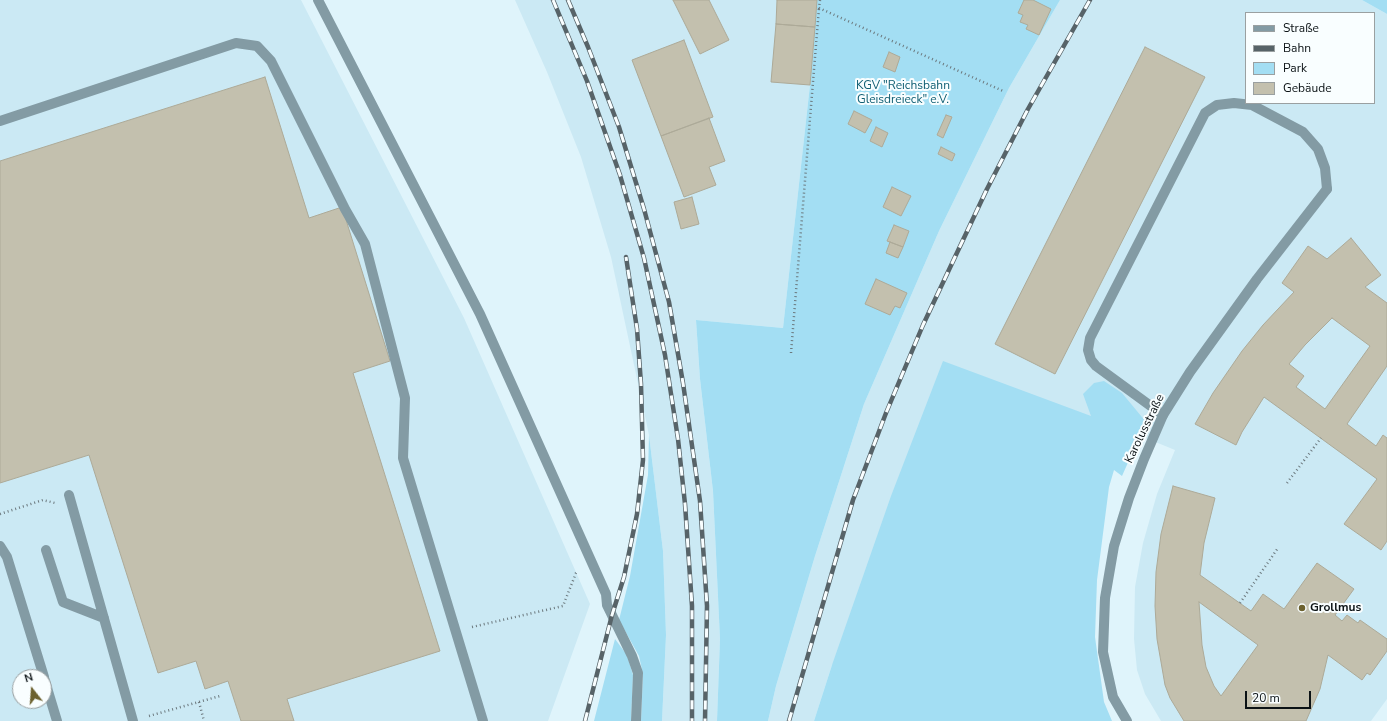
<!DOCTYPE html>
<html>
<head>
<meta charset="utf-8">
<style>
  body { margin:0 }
  #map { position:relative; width:1387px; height:721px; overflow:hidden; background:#dff4fb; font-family:"Nunito Sans",sans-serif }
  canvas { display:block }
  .legend { position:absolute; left:1245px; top:12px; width:130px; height:92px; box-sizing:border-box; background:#f9feff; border:1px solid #9aa0a1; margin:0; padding:5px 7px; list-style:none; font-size:12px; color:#0b1215 }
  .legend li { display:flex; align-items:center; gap:8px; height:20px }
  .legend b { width:20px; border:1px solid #9aa0a1 }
  .north { position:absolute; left:12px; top:669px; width:40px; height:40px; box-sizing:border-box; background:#f9feff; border:1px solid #9aa0a1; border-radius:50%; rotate:343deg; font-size:11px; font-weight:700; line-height:16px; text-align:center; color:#0b1215 }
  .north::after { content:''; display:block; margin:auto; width:14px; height:18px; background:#6c612e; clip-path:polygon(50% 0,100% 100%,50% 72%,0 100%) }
  .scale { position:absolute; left:1245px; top:691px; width:66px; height:18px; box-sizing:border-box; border:2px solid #0b1215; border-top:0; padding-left:5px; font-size:12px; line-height:14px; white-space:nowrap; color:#0b1215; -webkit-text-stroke:3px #f9feff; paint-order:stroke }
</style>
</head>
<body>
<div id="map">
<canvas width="1387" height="721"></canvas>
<ul class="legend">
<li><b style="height:5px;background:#839ba4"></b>Straße</li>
<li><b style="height:5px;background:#576368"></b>Bahn</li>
<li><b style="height:11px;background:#a3def3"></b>Park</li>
<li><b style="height:11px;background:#c3c0ae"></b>Gebäude</li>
</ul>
<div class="north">N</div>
<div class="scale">20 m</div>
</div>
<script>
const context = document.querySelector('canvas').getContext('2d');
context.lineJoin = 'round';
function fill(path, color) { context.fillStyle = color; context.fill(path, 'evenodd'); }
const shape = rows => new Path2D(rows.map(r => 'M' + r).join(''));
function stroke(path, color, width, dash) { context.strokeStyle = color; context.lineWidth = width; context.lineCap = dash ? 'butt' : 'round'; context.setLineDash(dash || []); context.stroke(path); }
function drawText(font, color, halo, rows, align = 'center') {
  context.font = font + ' "Nunito Sans",sans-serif'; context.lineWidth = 4; context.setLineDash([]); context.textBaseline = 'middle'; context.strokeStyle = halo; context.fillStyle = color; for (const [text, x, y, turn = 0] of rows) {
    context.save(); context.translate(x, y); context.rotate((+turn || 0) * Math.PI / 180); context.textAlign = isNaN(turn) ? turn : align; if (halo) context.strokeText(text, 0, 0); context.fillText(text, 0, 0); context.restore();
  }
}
fill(shape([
  [0,0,301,0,464,318,590,604,548,721,0,721],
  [20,677,44,677,44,701,20,701],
  [515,0,817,0,810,85,783,328,696,320,700,379,713,491,720,639,717,721,662,721,666,635,663,551,649,435,611,257,581,157,547,72],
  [1060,0,1362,0,1387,14,1387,699,1371,721,1161,721,1145,694,1137,670,1134,639,1135,587,1143,543,1157,494,1175,450,1092,416,832,665,814,721,768,721,776,686,815,556,864,404,939,231,1009,88],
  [1246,13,1374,13,1374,103,1246,103]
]), '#cbe9f4');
fill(shape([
  [817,0,1060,0,1009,88,939,231,864,404,815,556,776,686,768,721,717,721,720,639,713,491,700,379,696,320,783,328,810,85],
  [1362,0,1387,0,1387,14],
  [943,361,1091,416,1083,394,1094,383,1104,381,1122,393,1146,422,1122,476,1114,470,1109,487,1097,580,1095,637,1104,702,1112,721,814,721,832,665,891,496],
  [649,435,663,551,666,635,662,721,641,721,643,674,639,656,619,620,630,576,648,475],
  [615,639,627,655,633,675,631,721,594,721]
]), '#a3def3');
const building = shape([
  [673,0,709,0,729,40,700,54,673,0],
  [777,0,817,0,815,27,776,24,777,0],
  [1024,0,1033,0,1051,9,1039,35,1026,29,1028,25,1020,22,1023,15,1018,13,1024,0],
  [776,24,815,27,810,85,771,82,776,24],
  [684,40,713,117,661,136,632,60,684,40],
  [1145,47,1205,77,1055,374,995,344,1145,47],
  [889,52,900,57,895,72,883,67,889,52],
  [265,77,309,218,342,207,390,361,353,373,440,651,287,699,294,721,241,721,228,681,205,689,196,661,158,673,89,455,0,483,0,161,265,77],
  [854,111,872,120,865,133,848,124,854,111],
  [946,115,952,117,943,138,937,135,946,115],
  [709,118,725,161,709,167,716,185,684,197,661,136,709,118],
  [876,127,888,133,882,147,870,141,876,127],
  [941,147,955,154,952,161,938,154,941,147],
  [892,187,911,196,901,216,883,207,892,187],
  [692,197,699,224,681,229,674,202,692,197],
  [894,225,909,231,903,247,887,241,894,225],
  [1351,238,1381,275,1365,287,1387,303,1387,366,1347,424,1376,446,1383,435,1387,438,1387,541,1381,550,1344,524,1377,479,1264,397,1242,432,1236,445,1195,424,1213,393,1242,351,1263,325,1294,292,1282,283,1308,246,1327,259,1351,238],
  [1332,318,1370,346,1325,409,1296,387,1304,376,1289,364,1305,345,1332,318],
  [890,242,903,247,898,258,886,253,890,242],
  [876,279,907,293,900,308,895,306,890,315,865,304,876,279],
  [1173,486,1215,498,1204,543,1200,575,1251,611,1263,594,1284,609,1317,563,1354,589,1335,615,1342,621,1347,615,1358,623,1360,620,1387,639,1387,651,1370,675,1367,673,1362,680,1328,655,1320,689,1306,721,1184,721,1170,698,1165,685,1157,639,1155,606,1156,572,1161,534,1173,486],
  [1199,602,1258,645,1221,696,1214,686,1206,667,1202,645,1199,602]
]);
fill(building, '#c3c0ae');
stroke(building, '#adaa98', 1);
stroke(shape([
  [820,0,819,8,1003,91],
  [791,353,819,8],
  [1287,483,1321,438],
  [0,514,43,500,55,503],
  [1240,603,1278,548],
  [472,627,563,606,576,573,577,572],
  [199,702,204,721],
  [149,716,220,696]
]), '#6c797e', 2.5, [1, 3]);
stroke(shape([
  [318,0,480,314,606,594,607,605,632,656,638,673,636,721],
  [0,121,236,43,257,46,271,61,345,209,365,244,405,398,403,458,483,721],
  [1163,415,1096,366,1091,360,1088,350,1090,338,1205,113,1217,105,1234,103,1252,105,1303,132,1318,149,1325,168,1327,189],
  [69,495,133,721],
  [0,546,7,557,44,677],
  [46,550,63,602,104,618],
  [44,678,57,721]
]), '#839ba4', 10);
stroke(shape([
  [1127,721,1113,697,1103,652,1105,598,1114,546,1129,498,1144,459,1163,415,1190,372,1257,279,1327,189]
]), '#839ba4', 10);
const rail = shape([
  [553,0,587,81,620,175,644,258,665,355,678,439,685,504,692,606,692,721],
  [568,0,588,47,619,127,644,209,669,302,683,383,700,501,707,606,705,721],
  [585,721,612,615,624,577,637,514,643,460,641,384,637,329,626,257],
  [789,721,853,500,886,413,923,325,987,189,1028,109,1090,0]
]);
stroke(rail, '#576368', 4.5);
stroke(rail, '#f9feff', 3, [9]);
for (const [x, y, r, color] of [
  [1302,608,4,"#6c612e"]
]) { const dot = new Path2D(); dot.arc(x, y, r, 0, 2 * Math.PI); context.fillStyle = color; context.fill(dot); stroke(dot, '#f9feff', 1.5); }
drawText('12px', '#0f5e73', '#f9feff', [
  ["KGV \"Reichsbahn",903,86],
  ["Gleisdreieck\" e.V.",903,100]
]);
drawText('12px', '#0b1215', '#f9feff', [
  ["Karolusstraße",1145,429,-64]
]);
drawText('bold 12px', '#0b1215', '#f9feff', [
  ["Grollmus",1310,608]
], 'left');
</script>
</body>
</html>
